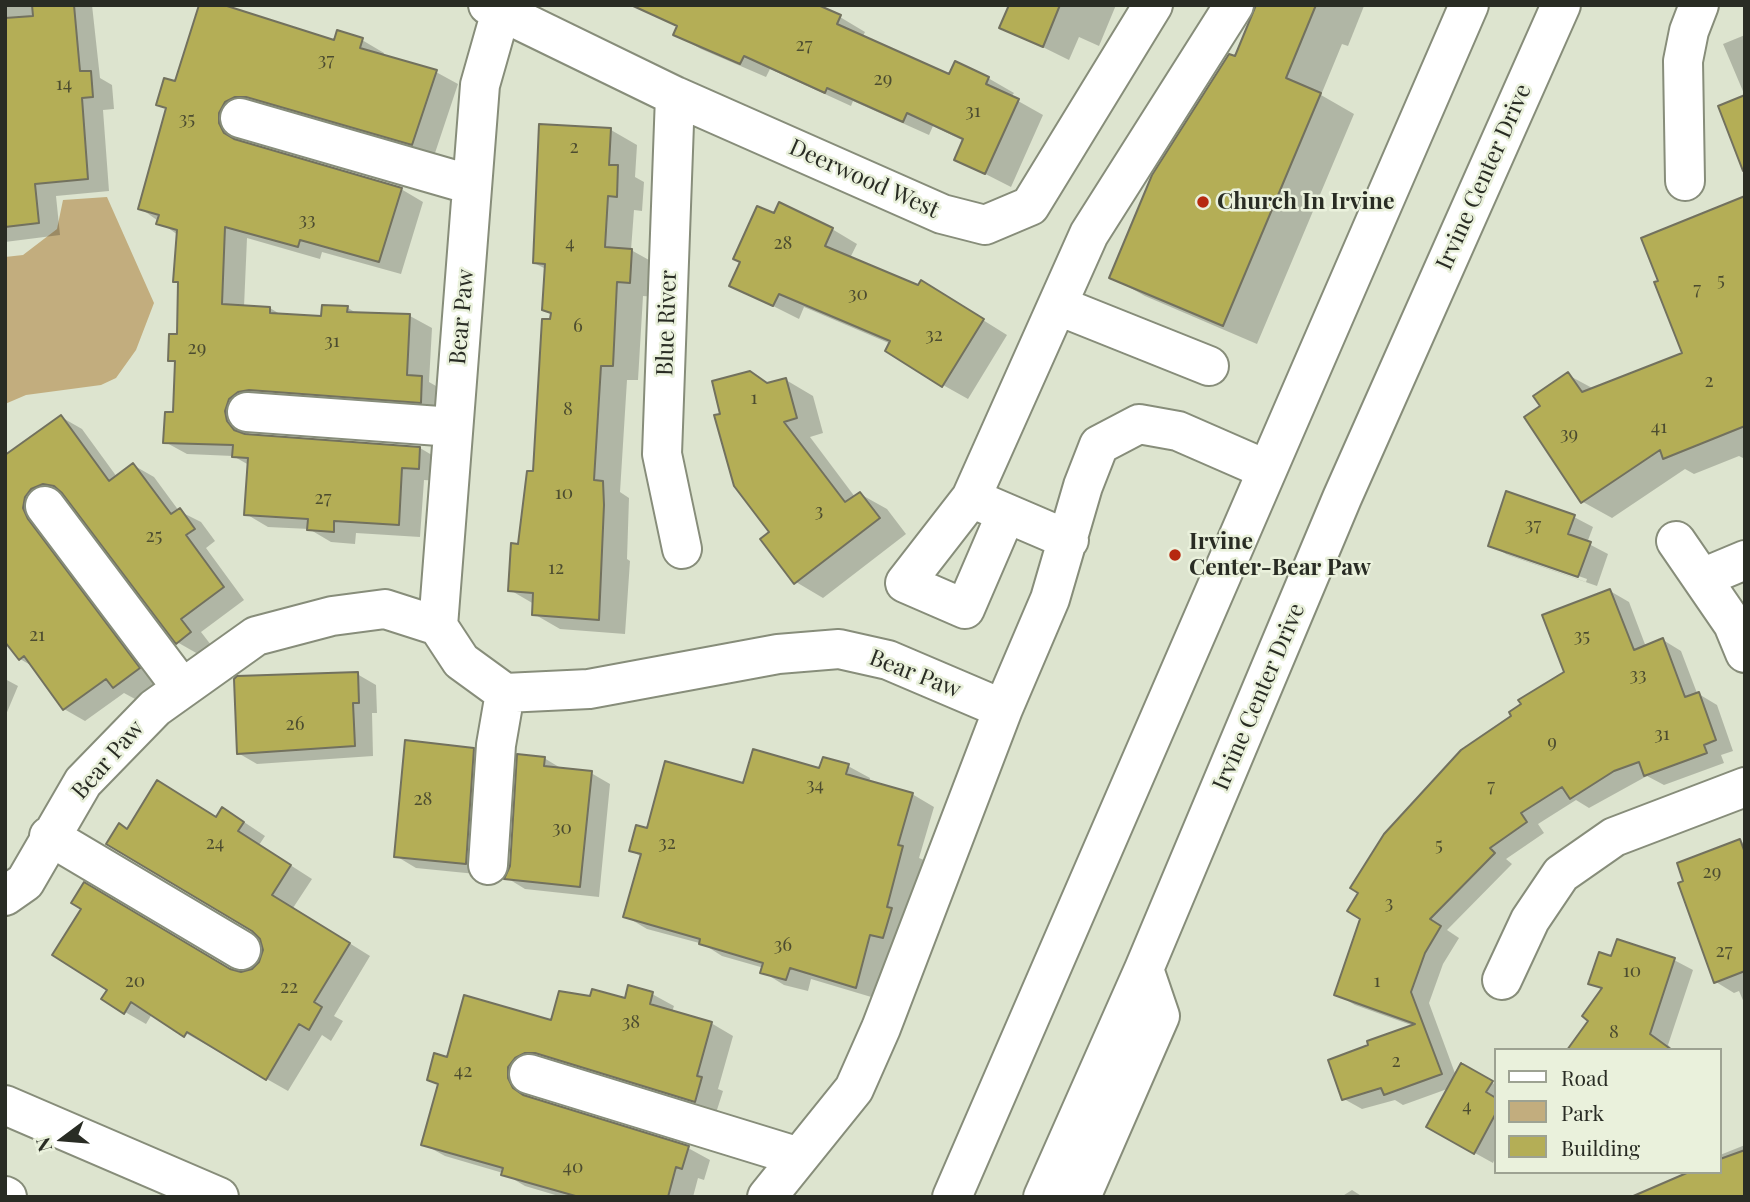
<!DOCTYPE html>
<html>
<head>
<meta charset="utf-8">
<style>
  body { margin:0 }
  #map { position:relative; width:1750px; height:1202px; overflow:hidden; background:#dde4cf; font-family:"Playfair Display",serif }
  canvas { display:block }
  .frame { position:absolute; inset:0; border:7px solid #292c24; pointer-events:none }
  .legend { position:absolute; left:1494px; top:1048px; width:228px; height:126px; box-sizing:border-box; background:#eaf1dc; border:2px solid #9da292; margin:0; padding:9px 12px; list-style:none; font-size:21px; color:#292c24 }
  .legend li { display:flex; align-items:center; gap:14px; height:35px }
  .legend b { width:35px; border:2px solid #9da292 }
  .north { position:absolute; left:28px; top:1104px; width:70px; height:70px; -webkit-text-stroke:5px #eaf1dc; paint-order:stroke; rotate:254deg; font-size:19px; font-weight:700; line-height:28px; text-align:center; color:#292c24 }
  .north::after { content:''; display:block; margin:auto; width:24px; height:32px; background:#292c24; clip-path:polygon(50% 0,100% 100%,50% 72%,0 100%) }
</style>
</head>
<body>
<div id="map">
<canvas width="1750" height="1202"></canvas>
<div class="frame"></div>
<ul class="legend">
<li><b style="height:9px;background:#fff"></b>Road</li>
<li><b style="height:19px;background:#c2ad7e"></b>Park</li>
<li><b style="height:19px;background:#b4ae56"></b>Building</li>
</ul>
<div class="north">N</div>
</div>
<script>
const context = document.querySelector('canvas').getContext('2d');
context.lineJoin = 'round';
function fill(path, color) { context.fillStyle = color; context.fill(path, 'evenodd'); }
const shape = rows => new Path2D(rows.map(r => 'M' + r).join(''));
function stroke(path, color, width, dash) { context.strokeStyle = color; context.lineWidth = width; context.lineCap = dash ? 'butt' : 'round'; context.setLineDash(dash || []); context.stroke(path); }
function drawText(font, color, halo, rows, align = 'center') {
  context.font = font + ' "Playfair Display",serif'; context.lineWidth = 5; context.setLineDash([]); context.textBaseline = 'middle'; context.strokeStyle = halo; context.fillStyle = color; for (const [text, x, y, turn = 0] of rows) {
    context.save(); context.translate(x, y); context.rotate((+turn || 0) * Math.PI / 180); context.textAlign = isNaN(turn) ? turn : align; if (halo) context.strokeText(text, 0, 0); context.fillText(text, 0, 0); context.restore();
  }
}
fill(shape([
  [107,197,154,303,136,350,116,378,101,385,26,395,5,404,5,257,23,255,57,229,63,200]
]), '#c2ad7e');
fill(shape([
  [5,5,92,5,100,78,112,85,114,109,103,110,109,191,56,196,60,235,5,242],
  [631,5,774,5,840,17,865,32,862,38,950,77,988,78,1014,93,1011,97,1043,115,1011,187,956,159,964,141,933,126,929,135,853,101,851,106,770,69,766,77,701,49,675,34,678,27],
  [1006,5,1116,5,1099,46,1079,37,1069,60,1002,27,1010,7],
  [1258,5,1364,6,1348,46,1342,44,1321,95,1354,114,1257,344,1145,296,1111,277,1236,59],
  [1745,35,1745,96,1723,44],
  [362,40,384,53,383,57,436,72,458,84,434,156,240,136,244,144,401,189,423,202,401,274,322,252,320,259,247,238,244,307,270,308,283,316,323,318,323,307,348,308,358,314,410,316,432,328,429,382,443,390,442,414,247,424,249,436,420,448,442,461,441,481,424,480,420,537,356,533,355,544,331,542,309,529,268,527,246,514,249,465,233,456,187,454,165,442,175,414,177,364,170,360,178,336,180,284,175,281,178,235,140,208,168,109,158,104,176,83,335,42],
  [611,130,637,145,635,177,644,182,642,211,634,210,631,250,658,265,656,297,643,296,638,380,627,380,620,492,629,498,627,559,630,561,625,634,560,629,534,614,534,604,510,590,534,473,553,315,544,309,546,269,534,263],
  [1745,198,1745,459,1739,456,1694,474,1685,469,1612,518,1583,502,1542,406,1568,375,1594,389,1684,354],
  [775,216,832,229,857,244,850,258,946,297,1007,335,968,399,943,385,891,344,804,307,799,319,731,285],
  [750,373,770,384,786,380,813,396,823,433,810,437,855,497,860,494,887,509,906,534,823,598,796,582,722,415],
  [61,417,82,429,117,477,133,465,154,477,179,511,201,522,215,541,206,548,244,600,201,632,211,645,198,654,177,642,65,495,53,500,160,681,135,699,124,693,85,721,64,709,34,667,20,659,5,457],
  [1508,494,1574,517,1593,527,1587,543,1608,554,1597,586,1508,555,1490,545],
  [1507,551,1587,579,1586,582,1507,554],
  [1610,591,1629,602,1646,647,1663,640,1681,651,1697,693,1717,705,1733,751,1721,755,1724,763,1664,785,1647,776,1589,808,1576,800,1538,824,1544,833,1506,859,1512,864,1447,930,1459,938,1443,964,1429,1003,1456,1076,1462,1065,1496,1085,1496,1156,1493,1163,1428,1127,1450,1088,1403,1105,1395,1100,1362,1109,1344,1099,1414,1026,1355,1005,1336,994,1514,716,1566,673],
  [357,674,376,685,377,713,372,713,373,756,257,764,238,753],
  [5,679,18,686,5,717],
  [473,749,493,761,486,875,416,868,396,856],
  [544,758,564,770,591,773,610,784,599,897,525,889,507,878],
  [848,766,870,778,869,782,912,794,934,807,919,858,924,860,908,920,878,999,811,979,808,991,784,985,763,972,764,968,722,956,703,944,647,929,625,916,642,857,631,851,648,830,745,786],
  [217,819,244,822,265,836,259,845,312,879,293,908,370,956,334,1016,343,1021,331,1041,322,1035,288,1091,152,1014,146,1024,125,1012,109,990,231,971,241,974,253,970,262,961,265,951,262,939,253,930,128,830],
  [1740,841,1745,844,1745,1005,1739,991,1734,993,1716,982],
  [1612,958,1674,960,1693,970,1668,1045,1673,1050,1569,1050,1591,1021,1603,990,1591,983],
  [652,994,674,1006,672,1012,711,1023,733,1036,718,1089,723,1091,716,1113,529,1092,533,1100,688,1148,710,1160,704,1180,698,1178,693,1197,562,1197,525,1186,503,1173,445,1156,423,1144,440,1086,429,1080,448,1059,552,1022,592,998,626,1000],
  [1745,1145,1745,1197,1631,1197,1694,1172,1720,1172,1720,1155],
  [1352,1190,1363,1197,1341,1197]
]), '#0003');
const building = shape([
  [32,5,74,5,80,71,91,71,93,97,82,98,88,179,35,184,39,223,5,227,5,18,33,16,32,5],
  [199,5,224,5,334,40,337,30,363,38,360,48,437,70,412,145,246,97,235,97,225,102,219,113,219,123,224,133,234,139,402,188,379,262,300,240,298,247,225,227,222,304,270,307,270,313,321,316,322,305,348,306,347,312,410,314,407,375,422,376,421,403,249,390,238,392,229,399,225,411,227,421,234,430,245,434,420,447,419,469,402,468,399,525,334,521,334,532,307,530,308,519,244,515,248,458,232,457,233,445,163,443,165,412,173,412,175,361,168,361,169,334,177,334,178,282,173,282,177,230,156,224,159,215,138,209,166,108,156,105,164,78,175,81,199,5],
  [631,5,818,5,841,15,837,24,949,74,955,61,989,77,986,84,1019,99,985,174,954,160,963,139,907,113,903,122,827,88,825,93,744,56,740,64,673,35,677,26,631,5],
  [1009,5,1060,5,1043,47,999,28,1009,5],
  [1256,5,1316,5,1286,78,1321,93,1223,326,1109,278,1152,175,1229,54,1235,56,1256,5],
  [1745,95,1745,171,1743,171,1718,106,1745,95],
  [539,124,611,128,609,165,618,165,617,197,608,196,605,247,632,249,630,283,617,282,613,366,601,366,594,480,603,481,604,505,599,620,532,615,533,593,508,591,511,543,518,544,527,471,533,471,542,319,550,319,551,313,542,310,545,264,533,263,539,124],
  [1745,196,1745,426,1663,459,1660,450,1581,503,1524,417,1540,406,1533,396,1568,372,1582,392,1682,353,1654,282,1658,281,1641,238,1745,196],
  [779,202,833,228,825,246,918,285,921,280,984,319,942,387,885,351,890,341,779,294,773,306,729,286,740,262,733,259,757,206,774,213,779,202],
  [750,371,767,383,786,378,797,418,784,422,845,502,860,492,880,518,794,584,760,539,769,532,734,486,714,415,720,414,712,381,750,371],
  [61,415,109,481,133,463,171,514,180,508,195,529,186,535,224,587,181,619,191,632,176,644,62,493,54,486,43,484,31,489,25,497,23,508,28,519,140,668,113,688,106,679,63,710,24,656,19,660,5,642,5,455,61,415],
  [1506,491,1575,515,1568,534,1591,542,1578,577,1488,546,1506,491],
  [1610,589,1634,650,1663,638,1685,697,1699,692,1716,740,1704,745,1707,753,1644,776,1639,762,1614,771,1570,799,1562,787,1521,813,1527,822,1490,848,1495,853,1430,919,1441,926,1425,953,1411,992,1442,1074,1384,1095,1381,1088,1342,1100,1328,1060,1368,1045,1367,1041,1415,1024,1334,995,1360,919,1347,911,1358,893,1350,888,1384,834,1461,750,1511,716,1509,712,1521,704,1518,700,1564,672,1542,615,1610,589],
  [358,672,359,703,353,703,355,746,237,754,234,679,237,676,358,672],
  [405,740,474,748,466,864,394,857,405,740],
  [753,749,819,768,823,757,849,764,846,774,913,793,898,845,903,846,887,907,892,908,883,938,870,935,856,988,790,968,786,980,760,973,763,963,699,944,700,939,623,917,641,854,629,851,636,825,647,828,665,761,743,783,753,749],
  [517,754,545,757,544,766,592,771,580,887,504,879,510,866,517,754],
  [157,780,216,817,222,807,244,822,238,831,291,865,272,895,350,943,314,1002,322,1007,309,1030,299,1024,266,1080,187,1032,184,1037,131,1002,124,1014,101,999,107,990,52,955,81,909,71,903,84,882,230,969,241,972,252,969,259,962,263,950,260,939,252,931,106,844,119,823,127,829,157,780],
  [1740,839,1745,853,1745,971,1714,983,1678,883,1683,881,1677,863,1740,839],
  [1617,939,1675,958,1650,1034,1672,1050,1567,1050,1588,1021,1582,1016,1602,988,1588,984,1599,952,1611,956,1617,939],
  [628,985,653,992,650,1004,712,1022,697,1076,702,1077,695,1102,535,1053,525,1053,515,1058,508,1067,508,1078,513,1088,523,1095,689,1146,682,1169,676,1167,668,1197,579,1197,501,1175,503,1168,421,1145,438,1084,427,1080,434,1053,447,1057,464,995,551,1020,559,991,590,996,592,989,625,998,628,985],
  [1461,1063,1493,1081,1486,1092,1496,1098,1496,1113,1474,1154,1426,1127,1461,1063],
  [1745,1150,1745,1197,1631,1197,1689,1172,1720,1172,1720,1159,1745,1150]
]);
fill(building, '#b4ae56');
stroke(building, '#72715e', 2);
const minor = shape([
  [488,5,675,96,942,214,985,225,1030,206,1153,5],
  [675,96,662,454,682,549],
  [240,118,472,185],
  [1685,181,1683,61,1689,31,1699,5],
  [1059,306,1209,366],
  [247,412,453,427],
  [971,498,905,583,965,609,1006,514],
  [45,506,182,688],
  [1069,540,971,498,1089,234,1234,5],
  [1676,541,1733,624,1745,653],
  [1702,578,1745,560],
  [438,626,480,85,501,11],
  [49,836,241,950],
  [488,865,496,745,505,693],
  [5,896,25,882,83,782,155,708,256,636,332,616,385,609,438,626,461,661,505,693,589,689,778,654,839,649,888,660,1003,709,1050,599,1083,486,1099,445,1139,424,1178,431,1265,469],
  [1502,980,1530,920,1561,874,1614,837,1745,787],
  [529,1074,799,1157],
  [767,1197,854,1089,881,1028,1003,709]
]);
const major = shape([
  [5,1105,219,1197],
  [5,1196,7,1197],
  [952,1197,1469,5],
  [1043,1197,1144,969,1342,498,1561,5],
  [1081,1197,1160,1016,1144,969]
]);
stroke(minor, '#878d7a', 42);
stroke(major, '#878d7a', 42);
stroke(minor, '#fff', 38);
stroke(major, '#fff', 38);
for (const [x, y, r, color] of [
  [1203,202,7,"#b62910"],
  [1175,555,7,"#b62910"]
]) { const dot = new Path2D(); dot.arc(x, y, r, 0, 2 * Math.PI); context.fillStyle = color; context.fill(dot); stroke(dot, '#eaf1dc', 2.5); }
drawText('19px', '#4c4c30', null, [
  ["27",804,45],
  ["37",326,60],
  ["29",883,79],
  ["14",64,84],
  ["31",973,111],
  ["35",187,119],
  ["2",574,147],
  ["33",307,220],
  ["4",570,243],
  ["28",783,243],
  ["5",1721,280],
  ["7",1697,289],
  ["30",858,294],
  ["6",578,326],
  ["32",934,335],
  ["31",332,341],
  ["29",197,348],
  ["2",1709,381],
  ["1",754,398],
  ["8",568,409],
  ["41",1659,427],
  ["39",1569,434],
  ["10",564,493],
  ["27",323,498],
  ["3",819,511],
  ["37",1533,525],
  ["25",154,536],
  ["12",556,568],
  ["21",37,635],
  ["35",1582,636],
  ["33",1638,675],
  ["26",295,724],
  ["31",1662,734],
  ["9",1552,742],
  ["34",815,785],
  ["7",1491,786],
  ["28",423,799],
  ["30",562,828],
  ["24",215,843],
  ["32",667,843],
  ["5",1439,845],
  ["29",1712,872],
  ["3",1389,903],
  ["36",783,945],
  ["27",1724,951],
  ["10",1632,971],
  ["20",135,981],
  ["1",1377,981],
  ["22",289,987],
  ["38",631,1022],
  ["8",1614,1032],
  ["2",1396,1061],
  ["42",463,1071],
  ["4",1467,1106],
  ["40",573,1167]
]);
drawText('23px', '#292c24', '#eaf1dc', [
  ["Irvine Center Drive",1484,177,-66],
  ["Deerwood West",864,179,24],
  ["Bear Paw",462,317,-85],
  ["Blue River",667,323,-88],
  ["Bear Paw",915,674,21],
  ["Irvine Center Drive",1259,697,-67],
  ["Bear Paw",108,760,-49]
]);
drawText('bold 23px', '#292c24', '#eaf1dc', [
  ["Church In Irvine",1217,202],
  ["Irvine",1189,542],
  ["Center-Bear Paw",1189,568]
], 'left');
</script>
</body>
</html>
